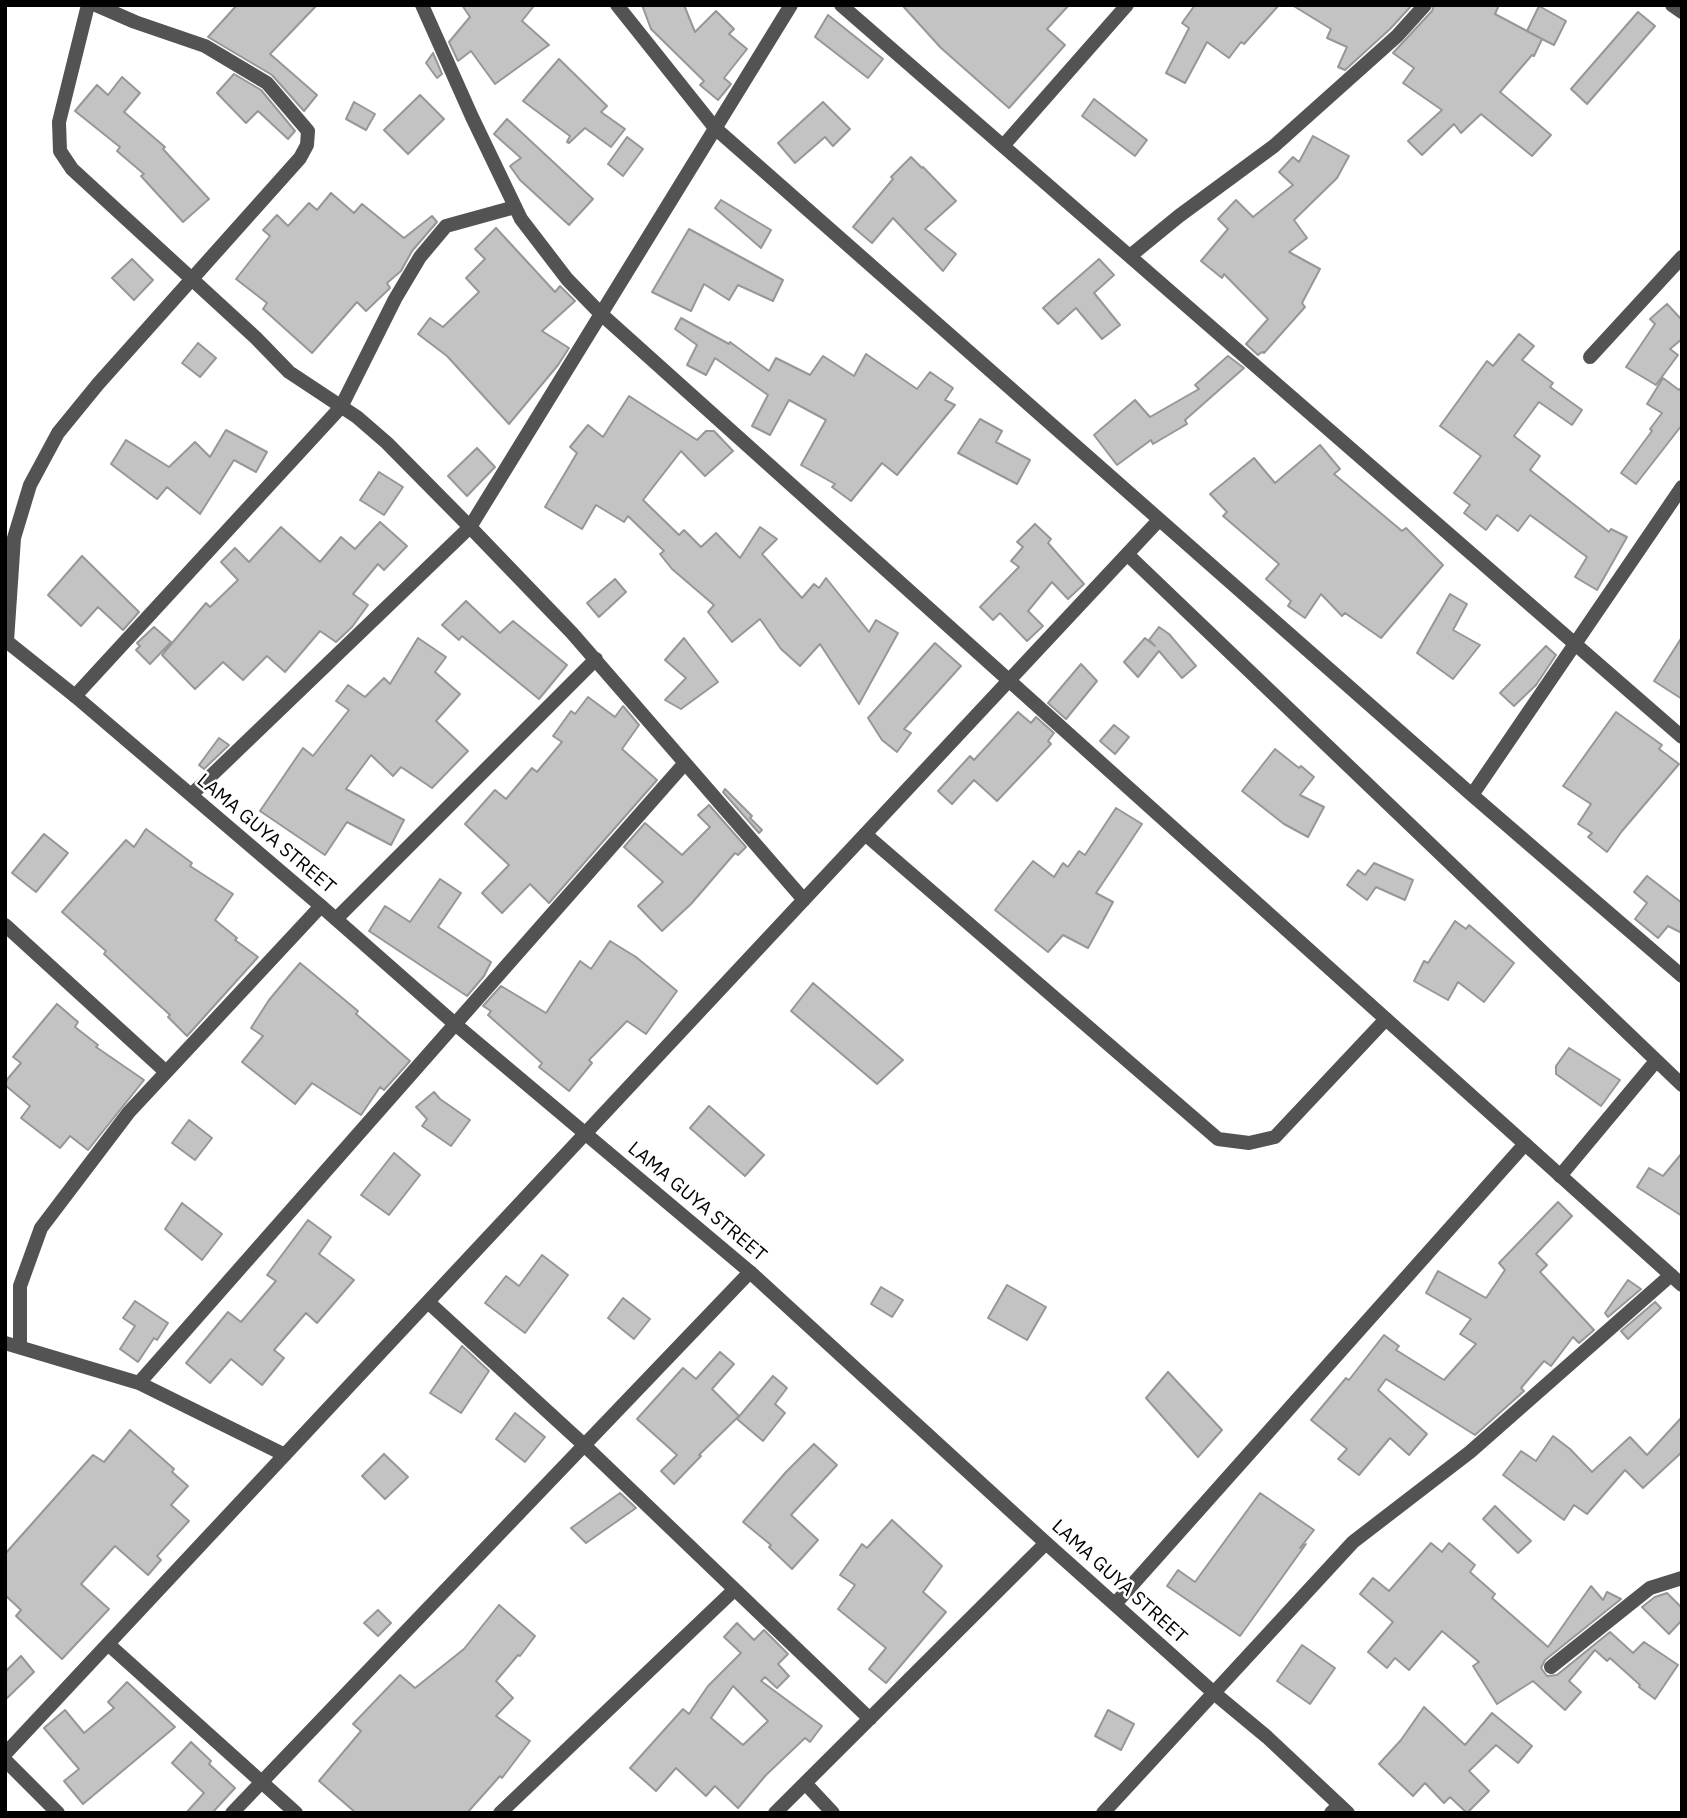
<!DOCTYPE html>
<html>
<head>
<meta charset="utf-8">
<style>
  body { margin:0 }
  #map { position:relative; width:1687px; height:1818px; overflow:hidden; background:#fff; font-family:"IBM Plex Sans",sans-serif }
  canvas { display:block }
  .frame { position:absolute; inset:0; border:7px solid #000; pointer-events:none }
</style>
</head>
<body>
<div id="map">
<canvas width="1687" height="1818"></canvas>
<div class="frame"></div>
</div>
<script>
const context = document.querySelector('canvas').getContext('2d');
context.lineJoin = 'round';
function fill(path, color) { context.fillStyle = color; context.fill(path, 'evenodd'); }
const shape = rows => new Path2D(rows.map(r => 'M' + r).join(''));
function stroke(path, color, width, dash) { context.strokeStyle = color; context.lineWidth = width; context.lineCap = dash ? 'butt' : 'round'; context.setLineDash(dash || []); context.stroke(path); }
function drawText(font, color, halo, rows, align = 'center') {
  context.font = font + ' "IBM Plex Sans",sans-serif'; context.lineWidth = 5; context.setLineDash([]); context.textBaseline = 'middle'; context.strokeStyle = halo; context.fillStyle = color; for (const [text, x, y, turn = 0] of rows) {
    context.save(); context.translate(x, y); context.rotate((+turn || 0) * Math.PI / 180); context.textAlign = isNaN(turn) ? turn : align; if (halo) context.strokeText(text, 0, 0); context.fillText(text, 0, 0); context.restore();
  }
}
const building = shape([
  [237,5,317,5,270,54,317,95,304,111,272,75,208,37,237,5],
  [462,5,530,5,533,7,522,21,549,45,495,84,471,51,458,61,449,42,470,17,462,5],
  [642,5,684,5,695,32,716,11,734,29,729,34,747,49,724,78,731,84,718,100,700,85,704,81,651,29,642,5],
  [902,5,1069,5,1047,29,1065,45,1009,108,941,48,902,5],
  [1195,5,1279,5,1244,44,1241,42,1229,58,1207,42,1185,83,1166,73,1189,28,1182,23,1195,5],
  [1292,5,1412,5,1390,29,1345,70,1338,67,1347,47,1327,38,1331,29,1292,5],
  [1434,5,1499,5,1495,14,1542,39,1527,31,1539,6,1566,21,1554,45,1542,39,1534,56,1532,55,1500,92,1551,135,1532,156,1481,114,1461,133,1454,124,1422,155,1408,141,1442,110,1403,83,1414,68,1393,53,1432,11,1434,5],
  [1638,12,1655,26,1587,104,1571,89,1638,12],
  [828,15,883,59,868,78,815,37,828,15],
  [433,53,442,74,437,78,426,63,433,53],
  [559,59,607,106,601,112,625,129,611,147,585,128,569,143,567,142,570,136,523,101,559,59],
  [234,74,261,90,295,131,288,139,258,111,246,123,217,93,234,74],
  [122,77,140,93,124,112,165,147,163,149,209,199,183,222,141,176,144,174,117,151,120,147,75,111,97,85,108,95,122,77],
  [420,95,444,119,408,154,384,130,420,95],
  [1094,99,1147,140,1135,156,1082,116,1094,99],
  [354,102,375,114,366,130,346,119,354,102],
  [823,102,850,129,833,146,825,137,795,163,778,143,823,102],
  [507,119,593,199,569,225,520,180,510,166,521,158,494,134,507,119],
  [1313,136,1349,156,1337,178,1294,220,1307,238,1289,252,1320,269,1302,303,1305,307,1264,353,1262,352,1258,355,1246,344,1268,319,1224,274,1222,278,1201,261,1228,229,1218,219,1236,200,1253,217,1293,185,1279,172,1293,157,1299,162,1313,136],
  [627,137,643,149,623,176,608,164,627,137],
  [911,157,922,168,923,167,956,201,925,229,956,254,943,271,893,218,872,243,853,227,893,179,891,177,911,157],
  [331,193,354,213,362,204,404,238,432,216,437,222,412,251,401,271,387,283,390,288,366,311,357,302,312,353,263,309,267,303,236,279,270,236,263,230,277,215,288,226,309,203,317,210,331,193],
  [721,200,771,230,761,248,715,208,721,200],
  [496,228,555,292,560,286,575,301,542,331,569,348,558,365,509,424,447,356,418,334,430,318,443,327,479,292,466,278,485,259,475,249,496,228],
  [689,229,783,280,773,301,738,285,729,300,704,284,691,311,652,292,689,229],
  [132,259,153,280,134,300,112,278,132,259],
  [1099,259,1114,275,1094,293,1120,325,1102,339,1076,308,1058,324,1043,308,1099,259],
  [1667,304,1682,320,1682,339,1670,349,1678,355,1656,385,1626,367,1655,324,1650,319,1667,304],
  [681,318,729,344,730,342,769,371,776,358,810,375,823,356,854,376,866,354,917,389,930,372,953,388,945,400,955,405,897,475,882,463,851,501,832,487,835,484,801,465,826,420,789,400,770,435,752,426,768,395,715,358,706,375,687,365,697,345,675,329,681,318],
  [1519,334,1534,346,1522,360,1553,383,1550,387,1582,410,1572,425,1539,402,1514,436,1540,456,1530,470,1609,532,1611,529,1627,537,1597,590,1575,577,1587,557,1530,515,1518,531,1497,515,1486,530,1464,513,1470,505,1454,493,1481,456,1440,426,1487,361,1493,366,1519,334],
  [198,343,216,358,200,377,182,363,198,343],
  [1228,356,1244,368,1185,420,1187,424,1153,444,1151,440,1117,465,1094,435,1135,400,1150,417,1199,389,1195,385,1228,356],
  [1663,378,1679,390,1682,387,1682,425,1636,484,1621,473,1652,431,1650,429,1662,413,1647,404,1663,378],
  [629,396,697,440,706,431,714,431,733,451,705,476,681,451,643,500,679,535,684,530,701,547,716,533,740,558,760,527,777,539,762,554,802,598,814,584,819,588,826,578,869,632,876,620,898,633,859,704,820,644,800,666,781,649,760,619,732,642,708,612,714,605,672,569,660,554,664,551,628,516,624,522,596,505,582,529,545,507,577,453,570,447,588,425,603,437,629,396],
  [980,419,1002,431,996,442,1030,460,1017,484,958,453,980,419],
  [226,430,267,452,256,472,234,460,200,514,167,487,157,499,111,464,126,440,169,467,195,442,210,457,226,430],
  [1320,445,1340,469,1334,474,1402,531,1406,528,1443,565,1381,638,1345,613,1342,616,1321,594,1305,618,1288,606,1291,601,1266,579,1279,564,1223,516,1227,512,1210,494,1254,458,1275,483,1320,445],
  [477,448,495,467,467,496,448,476,477,448],
  [379,472,403,487,384,515,360,500,379,472],
  [380,522,407,546,384,570,378,564,353,594,368,605,352,627,336,642,320,631,285,672,267,656,243,680,223,662,195,689,162,655,206,603,210,607,238,580,221,562,235,548,249,562,281,527,320,562,341,537,355,549,380,522],
  [1035,524,1051,539,1048,543,1084,584,1068,599,1052,582,1028,611,1043,626,1027,641,1000,613,993,620,980,607,1019,567,1011,561,1023,547,1017,542,1035,524],
  [82,556,139,612,123,630,98,607,81,626,48,595,82,556],
  [615,579,626,592,599,617,587,603,615,579],
  [1450,594,1467,604,1453,630,1480,645,1453,679,1417,653,1450,594],
  [466,601,500,633,513,621,567,665,539,699,462,636,459,640,442,625,466,601],
  [154,627,171,642,150,664,136,650,140,646,137,643,154,627],
  [1159,627,1169,634,1196,666,1182,678,1159,651,1138,677,1124,662,1145,638,1155,646,1149,640,1159,627],
  [1682,637,1682,699,1654,681,1682,637],
  [418,638,446,657,435,672,460,694,436,721,468,751,432,788,401,767,393,776,371,755,346,789,404,820,391,845,347,822,325,855,260,811,303,748,313,756,349,710,336,701,348,685,365,697,384,678,390,684,418,638],
  [684,638,718,682,681,709,665,700,686,678,665,660,684,638],
  [935,643,961,666,904,729,911,733,897,752,882,740,868,718,935,643],
  [1546,646,1556,655,1536,685,1514,706,1500,693,1546,646],
  [1081,664,1097,681,1066,719,1048,703,1081,664],
  [588,697,615,717,623,706,639,725,622,749,657,780,549,903,530,884,502,913,482,893,509,865,465,824,495,790,506,799,532,768,537,772,562,742,553,736,571,711,575,714,588,697],
  [1018,712,1031,723,1036,717,1054,733,1048,741,1051,744,997,801,974,780,952,804,938,791,970,756,974,760,1018,712],
  [1616,712,1662,745,1659,749,1679,764,1622,831,1607,852,1588,837,1592,833,1578,824,1591,804,1563,786,1616,712],
  [1114,725,1129,737,1115,754,1100,741,1114,725],
  [219,738,229,745,204,769,199,765,219,738],
  [1275,749,1299,768,1301,766,1314,777,1300,795,1324,807,1308,837,1284,824,1242,791,1275,749],
  [725,789,752,816,750,818,762,830,759,833,723,792,725,789],
  [709,805,746,847,738,855,735,853,691,904,662,931,638,906,663,882,624,847,645,823,682,855,710,827,698,815,709,805],
  [1116,808,1142,824,1096,893,1113,902,1088,948,1063,935,1048,952,995,910,1033,861,1054,877,1063,863,1068,867,1079,851,1085,855,1116,808],
  [146,829,192,863,190,866,233,894,215,920,237,938,235,940,258,957,187,1036,168,1017,170,1015,104,954,106,951,62,912,126,840,134,847,146,829],
  [44,834,68,853,36,892,12,873,44,834],
  [1374,863,1413,880,1405,900,1376,887,1367,900,1347,885,1358,870,1365,875,1374,863],
  [1647,876,1682,903,1682,933,1668,926,1658,938,1635,919,1647,903,1634,892,1647,876],
  [440,879,461,893,438,927,491,962,484,976,467,996,369,931,385,906,410,922,440,879],
  [1455,921,1466,929,1469,925,1514,963,1484,1002,1458,982,1448,1000,1414,981,1424,961,1428,963,1455,921],
  [610,941,636,957,677,991,646,1034,627,1021,589,1060,592,1063,569,1091,539,1067,542,1063,488,1015,491,1011,483,1006,501,986,546,1013,580,961,591,969,610,941],
  [300,963,358,1011,356,1014,410,1061,384,1090,380,1087,361,1115,312,1083,295,1104,242,1062,263,1036,251,1028,269,1000,300,963],
  [813,983,903,1060,877,1084,791,1011,813,983],
  [57,1004,78,1022,75,1027,98,1045,96,1047,144,1080,88,1150,70,1136,60,1148,21,1118,30,1106,5,1085,5,1082,21,1063,13,1057,57,1004],
  [1569,1048,1620,1080,1601,1106,1556,1074,1556,1066,1569,1048],
  [434,1092,440,1099,470,1120,451,1146,422,1126,427,1119,416,1107,434,1092],
  [709,1106,764,1155,745,1176,690,1128,709,1106],
  [189,1120,212,1138,195,1160,172,1143,189,1120],
  [394,1153,420,1175,389,1215,361,1195,394,1153],
  [1682,1153,1682,1216,1637,1187,1649,1168,1663,1176,1682,1153],
  [1558,1202,1572,1216,1536,1254,1547,1265,1540,1272,1594,1330,1579,1343,1573,1337,1551,1366,1544,1361,1521,1388,1524,1391,1475,1435,1386,1379,1378,1390,1427,1434,1409,1455,1390,1438,1359,1475,1338,1459,1347,1449,1311,1420,1346,1378,1349,1380,1384,1335,1399,1346,1396,1350,1444,1380,1476,1344,1460,1334,1471,1319,1426,1293,1438,1271,1486,1298,1505,1270,1499,1263,1558,1202],
  [182,1203,222,1234,202,1260,165,1229,182,1203],
  [308,1220,331,1237,319,1254,354,1280,317,1323,306,1313,274,1350,284,1358,262,1385,231,1359,210,1383,186,1363,228,1312,241,1322,276,1281,267,1275,308,1220],
  [542,1255,568,1275,525,1333,485,1303,506,1276,519,1286,542,1255],
  [1628,1280,1641,1289,1608,1317,1605,1313,1628,1280],
  [1007,1285,1046,1307,1027,1340,988,1318,1007,1285],
  [881,1287,903,1300,892,1317,871,1304,881,1287],
  [623,1298,650,1319,634,1339,608,1318,623,1298],
  [135,1301,168,1323,157,1340,154,1338,138,1362,120,1349,135,1326,123,1318,135,1301],
  [1655,1302,1661,1308,1628,1339,1621,1331,1655,1302],
  [462,1346,489,1371,461,1413,430,1393,462,1346],
  [720,1352,734,1364,712,1389,739,1416,699,1455,701,1456,674,1484,661,1471,677,1455,637,1419,683,1368,696,1379,720,1352],
  [1168,1372,1222,1430,1198,1457,1146,1398,1168,1372],
  [773,1376,787,1388,775,1404,785,1413,763,1441,737,1419,773,1376],
  [515,1413,545,1437,525,1462,496,1439,515,1413],
  [1682,1417,1682,1452,1643,1488,1625,1470,1587,1514,1574,1505,1564,1520,1503,1475,1521,1451,1536,1461,1553,1436,1570,1449,1592,1472,1630,1437,1647,1455,1682,1417],
  [130,1430,174,1469,172,1472,188,1486,171,1505,189,1521,157,1556,161,1560,148,1575,115,1546,81,1584,109,1609,62,1659,16,1616,21,1610,5,1595,5,1554,93,1455,104,1462,130,1430],
  [814,1444,837,1465,791,1515,818,1540,792,1569,769,1547,771,1545,743,1522,786,1472,814,1444],
  [384,1454,408,1477,385,1499,362,1476,384,1454],
  [620,1493,636,1508,586,1543,571,1528,620,1493],
  [1260,1493,1314,1530,1300,1548,1306,1544,1240,1636,1167,1586,1178,1570,1195,1582,1260,1493],
  [1495,1506,1531,1541,1518,1553,1483,1519,1495,1506],
  [892,1520,942,1566,923,1592,946,1612,886,1683,869,1669,886,1648,838,1609,855,1585,840,1575,862,1544,867,1548,892,1520],
  [1431,1543,1442,1552,1449,1543,1475,1565,1470,1572,1495,1594,1492,1598,1548,1647,1591,1586,1603,1600,1607,1592,1621,1599,1545,1660,1541,1668,1547,1676,1557,1675,1610,1632,1633,1653,1644,1642,1678,1665,1655,1699,1639,1687,1640,1685,1610,1658,1607,1661,1595,1650,1569,1681,1581,1692,1565,1710,1533,1681,1497,1704,1473,1666,1479,1662,1442,1631,1409,1670,1395,1658,1387,1668,1368,1652,1393,1622,1360,1594,1373,1578,1389,1591,1431,1543],
  [1667,1593,1682,1608,1682,1620,1669,1634,1642,1607,1655,1597,1667,1593],
  [499,1605,535,1636,520,1656,518,1655,496,1681,513,1698,496,1716,530,1741,502,1778,500,1776,467,1813,356,1813,319,1781,361,1731,353,1724,400,1675,415,1688,464,1649,499,1605],
  [378,1610,391,1623,378,1636,364,1623,378,1610],
  [737,1623,754,1640,764,1630,788,1654,778,1664,789,1676,777,1688,765,1677,761,1681,822,1726,810,1742,805,1738,766,1775,738,1808,715,1786,706,1796,676,1768,656,1791,630,1768,683,1709,689,1714,708,1686,741,1653,724,1637,737,1623],
  [733,1686,768,1721,743,1745,711,1718,733,1686],
  [1302,1645,1335,1668,1310,1704,1277,1681,1302,1645],
  [21,1656,34,1672,5,1700,5,1672,21,1656],
  [127,1682,175,1727,83,1804,64,1781,79,1769,44,1728,65,1710,84,1733,114,1708,108,1702,127,1682],
  [1424,1707,1465,1745,1492,1713,1532,1746,1518,1763,1496,1745,1469,1771,1489,1791,1467,1813,1450,1797,1444,1803,1425,1783,1413,1796,1379,1764,1401,1740,1424,1707],
  [1108,1710,1134,1724,1121,1750,1095,1736,1108,1710],
  [191,1742,211,1761,209,1764,235,1788,212,1813,186,1813,204,1793,172,1763,191,1742]
]);
fill(building, '#c3c3c3');
stroke(building, '#979797', 2);
stroke(shape([
  [88,5,59,122,60,151,72,169,256,338,289,372,357,417,387,443,470,527,572,633,804,900],
  [422,5,472,117,521,219,567,279,600,313],
  [617,5,715,128,1472,795,1682,976],
  [841,5,1682,737],
  [1003,146,1127,5],
  [1130,256,1179,216,1274,146,1397,36,1425,5],
  [1590,357,1682,257],
  [1127,554,1682,1085],
  [7,641,14,538,30,485,58,433,98,384,300,158,307,145,308,131,267,83,205,46,135,22,96,5],
  [75,696,341,407,395,299,420,257,446,226,515,207],
  [1472,795,1682,487],
  [865,834,1218,1139,1249,1143,1275,1137,1386,1019],
  [336,919,596,659],
  [5,925,165,1071],
  [1560,1176,1656,1061],
  [428,1302,583,1444,870,1719],
  [5,1343,139,1383,285,1455],
  [20,1347,20,1286,41,1228,129,1112,321,906],
  [139,1383,685,763],
  [1115,1604,1525,1144],
  [108,1644,296,1813],
  [1551,1667,1650,1588,1682,1578],
  [5,1754,1159,520],
  [5,1760,58,1813],
  [805,1783,833,1813],
  [232,1813,750,1272],
  [500,1813,734,1590],
  [775,1813,1046,1543],
  [1103,1813,1353,1542,1470,1452,1671,1275],
  [1331,1813,1339,1805]
]), '#535353', 14);
stroke(shape([
  [1672,5,1682,12],
  [600,313,1682,1285],
  [5,640,75,696,321,906,455,1024,750,1272,1046,1543,1214,1693,1267,1737,1348,1813],
  [191,795,470,527,791,5]
]), '#535353', 14);
drawText('19px', '#000', '#fff', [
  ["LAMA GUYA STREET",266,834,40],
  ["LAMA GUYA STREET",697,1202,40],
  ["LAMA GUYA STREET",1119,1582,42]
]);
</script>
</body>
</html>
